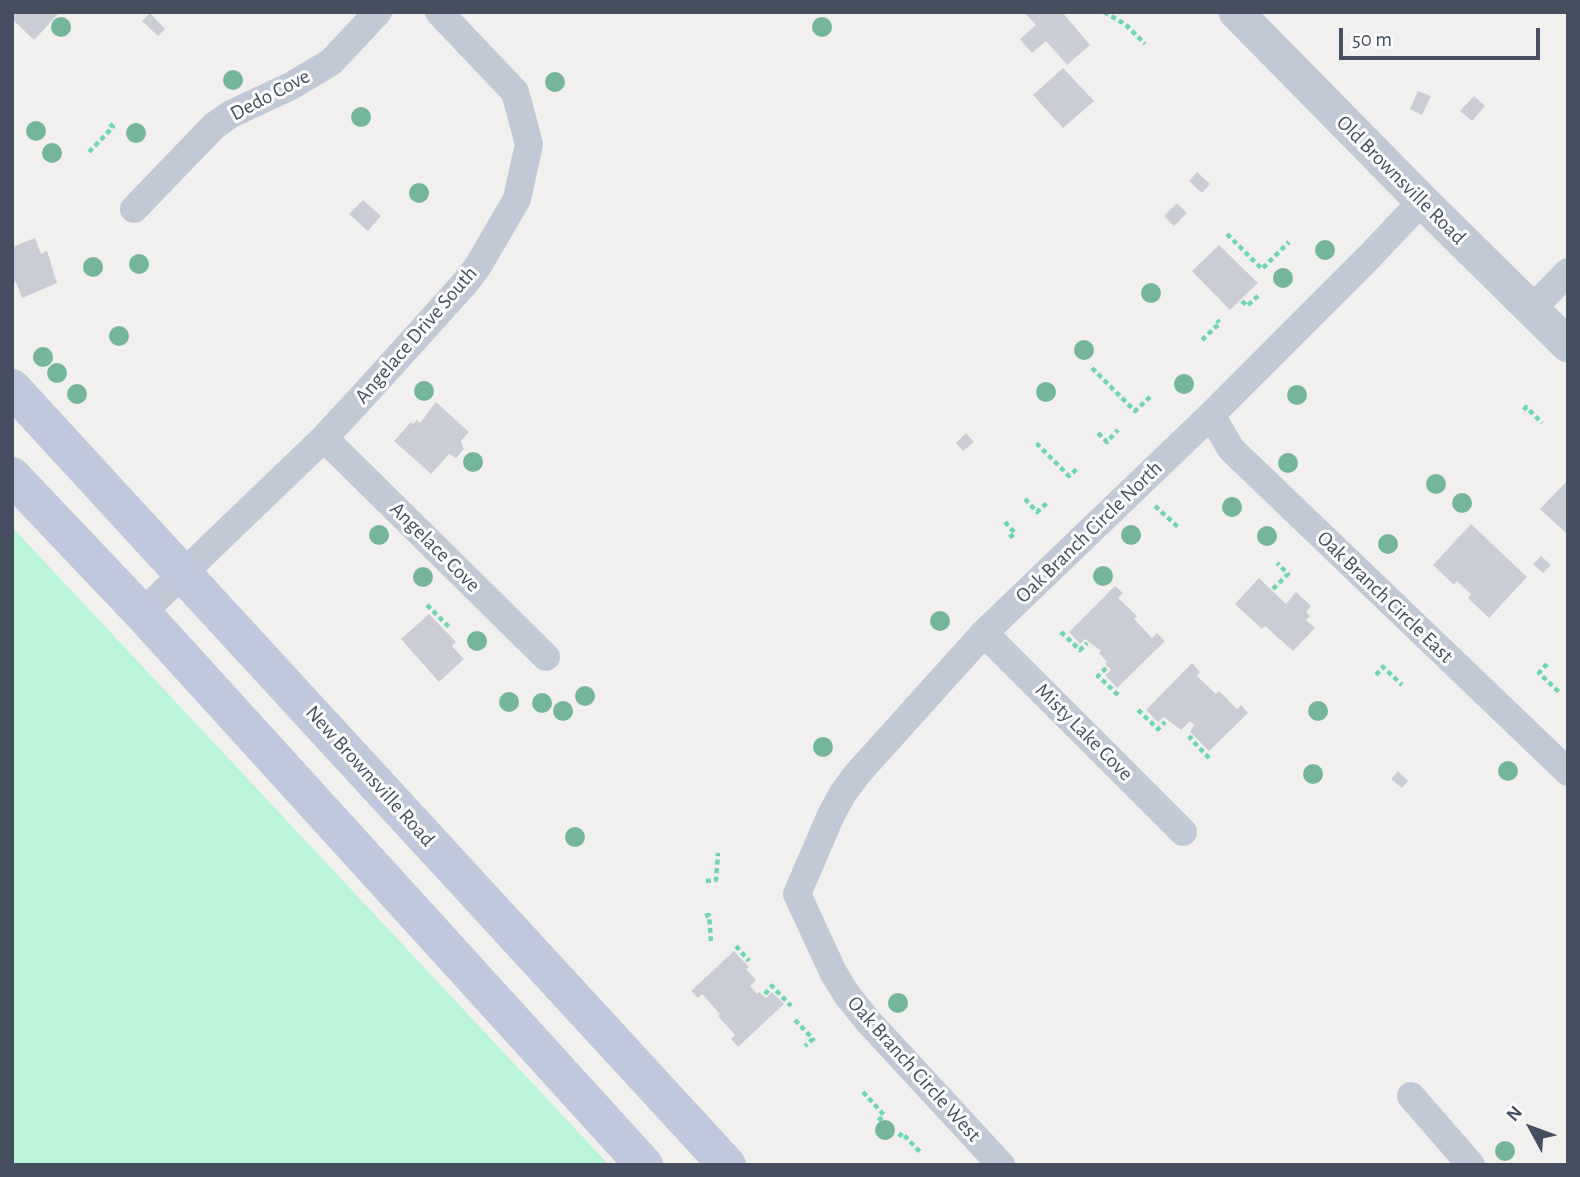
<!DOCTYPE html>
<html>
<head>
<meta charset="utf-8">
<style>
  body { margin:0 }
  #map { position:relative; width:1580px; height:1177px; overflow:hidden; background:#f2f0ef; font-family:"Alegreya Sans",sans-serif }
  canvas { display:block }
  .frame { position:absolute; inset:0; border:14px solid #454f5f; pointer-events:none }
  .north { position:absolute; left:1496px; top:1093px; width:70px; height:70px; -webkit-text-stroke:5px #fff; paint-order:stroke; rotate:311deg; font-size:19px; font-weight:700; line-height:28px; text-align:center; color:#454f5f }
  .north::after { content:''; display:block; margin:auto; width:24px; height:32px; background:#454f5f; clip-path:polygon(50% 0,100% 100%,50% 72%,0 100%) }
  .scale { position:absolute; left:1339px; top:28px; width:201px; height:32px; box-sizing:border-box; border:4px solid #454f5f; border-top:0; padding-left:9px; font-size:21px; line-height:24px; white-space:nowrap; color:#454f5f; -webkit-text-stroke:5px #fff; paint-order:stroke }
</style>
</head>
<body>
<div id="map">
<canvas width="1580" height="1177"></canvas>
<div class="frame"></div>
<div class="north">N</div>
<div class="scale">50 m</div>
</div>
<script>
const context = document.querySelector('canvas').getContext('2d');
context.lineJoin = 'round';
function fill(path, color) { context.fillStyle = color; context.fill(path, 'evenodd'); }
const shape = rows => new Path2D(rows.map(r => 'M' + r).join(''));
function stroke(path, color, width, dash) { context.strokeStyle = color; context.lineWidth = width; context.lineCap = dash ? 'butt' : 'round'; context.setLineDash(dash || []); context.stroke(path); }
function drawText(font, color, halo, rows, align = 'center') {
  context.font = font + ' "Alegreya Sans",sans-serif'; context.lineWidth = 6; context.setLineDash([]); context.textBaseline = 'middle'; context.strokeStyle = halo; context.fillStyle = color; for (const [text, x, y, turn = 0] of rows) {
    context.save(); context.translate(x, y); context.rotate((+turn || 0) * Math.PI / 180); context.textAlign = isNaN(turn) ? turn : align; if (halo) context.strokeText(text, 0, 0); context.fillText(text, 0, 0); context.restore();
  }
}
fill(shape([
  [12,527,609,1165,12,1165]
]), '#baf4d9');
fill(shape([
  [12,12,60,12,34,40,12,19],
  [1024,12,1062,12,1090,45,1067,65,1046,41,1032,53,1020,39,1036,25],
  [150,13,165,29,158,36,142,21],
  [1063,68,1094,101,1063,128,1033,95],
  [1418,91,1431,96,1422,115,1410,109],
  [1474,96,1485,106,1472,121,1460,111],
  [1197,172,1210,184,1202,193,1189,181],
  [363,200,381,216,368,231,349,214],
  [1177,203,1187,213,1174,226,1164,216],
  [35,238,41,254,47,251,57,283,22,298,16,282,12,283,12,247],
  [1219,245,1258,283,1230,310,1192,271],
  [436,402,469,432,461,441,464,449,456,458,449,454,431,474,394,441,411,422,413,424,417,420,420,423],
  [966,433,974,442,963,451,956,443],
  [1568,480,1568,531,1566,533,1540,509],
  [1471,524,1527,577,1489,618,1468,598,1471,594,1464,588,1457,581,1454,585,1433,565],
  [1541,556,1551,565,1543,573,1533,564],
  [1259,578,1286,604,1296,592,1311,606,1306,612,1310,616,1306,620,1315,628,1293,651,1265,626,1262,629,1235,604],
  [1115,586,1123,593,1118,598,1137,616,1134,619,1152,638,1157,633,1165,641,1117,688,1105,675,1111,670,1105,664,1107,662,1099,653,1101,651,1085,639,1080,644,1069,632],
  [429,614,456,642,452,646,464,659,439,682,401,639],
  [1192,663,1200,672,1197,676,1216,694,1219,691,1237,709,1241,705,1248,713,1209,751,1190,732,1194,725,1190,721,1181,730,1164,717,1158,722,1146,710],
  [1398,771,1408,781,1402,788,1391,779],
  [734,951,749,967,746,969,756,980,750,986,757,994,759,992,766,998,772,992,784,1004,738,1047,731,1039,735,1035,718,1016,720,1014,702,994,698,998,691,991]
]), '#cbcdd6');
stroke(shape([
  [1104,12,1125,24,1145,44],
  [89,152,113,127,108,122],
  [1227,234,1262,269,1289,242],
  [1242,301,1247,306,1259,295],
  [1202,340,1220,323,1217,320],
  [1092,368,1135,411,1151,396],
  [1524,410,1526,407,1542,423],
  [1098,433,1107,442,1118,430],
  [1039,443,1038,445,1069,476,1079,467],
  [1025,499,1037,512,1049,501],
  [1155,506,1178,527],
  [1005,522,1015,533,1009,538],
  [1273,589,1288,574,1277,563],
  [427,605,450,628],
  [1061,632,1080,650,1087,643],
  [1547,664,1539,673,1560,693],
  [1106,668,1098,676,1118,695],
  [1376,675,1383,667,1402,685],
  [1138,710,1158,729,1165,722],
  [1192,736,1190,738,1210,759],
  [706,881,716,880,718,853],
  [705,916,709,915,711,941],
  [736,946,749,961],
  [765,994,772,986,791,1006],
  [795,1020,813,1039,805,1046],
  [863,1092,884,1115,877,1122],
  [899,1137,902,1133,921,1153]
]), '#6ed6b1', 4.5, [5, 3.5]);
stroke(shape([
  [134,209,214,126,231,114,291,86,331,62,378,12],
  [1531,310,1568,272],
  [1211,415,1231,449,1568,772],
  [324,438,546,657],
  [142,613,324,438,363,396,465,283,478,266,517,199,529,144,515,92,439,12],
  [984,633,1183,832],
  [1411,1096,1471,1165],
  [1001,1165,868,1021,847,995,833,972,797,894,831,815,843,793,858,773,984,633,1211,415,1369,257,1422,201]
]), '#c2c9d6', 28);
stroke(shape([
  [1236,12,1422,201,1568,345]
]), '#c2c9d6', 35);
stroke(shape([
  [12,388,727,1165],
  [12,476,142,613,644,1165]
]), '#c0c9db', 38);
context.fillStyle = '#74b59c';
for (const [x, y] of [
  [61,27],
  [822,27],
  [233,80],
  [555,82],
  [361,117],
  [36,131],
  [136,133],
  [52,153],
  [419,193],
  [1325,250],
  [139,264],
  [93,267],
  [1283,278],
  [1151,293],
  [119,336],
  [1084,350],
  [43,357],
  [57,373],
  [1184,384],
  [424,391],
  [1046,392],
  [77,394],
  [1297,395],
  [473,462],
  [1288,463],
  [1436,484],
  [1462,503],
  [1232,507],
  [379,535],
  [1131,535],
  [1267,536],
  [1388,544],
  [1103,576],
  [423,577],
  [940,621],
  [477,641],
  [585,696],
  [509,702],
  [542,703],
  [563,711],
  [1318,711],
  [823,747],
  [1508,771],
  [1313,774],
  [575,837],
  [898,1003],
  [885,1130],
  [1505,1151]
]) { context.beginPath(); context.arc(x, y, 10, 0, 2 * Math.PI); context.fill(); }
drawText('21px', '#454f5f', '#fff', [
  ["Dedo Cove",270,95,-28],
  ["Old Brownsville Road",1401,180,45],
  ["Angelace Drive South",416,335,-49],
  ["Oak Branch Circle North",1089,532,-44],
  ["Angelace Cove",435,547,45],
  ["Oak Branch Circle East",1385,597,44],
  ["Misty Lake Cove",1084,732,45],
  ["New Brownsville Road",370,776,48],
  ["Oak Branch Circle West",914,1069,48]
]);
</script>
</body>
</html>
